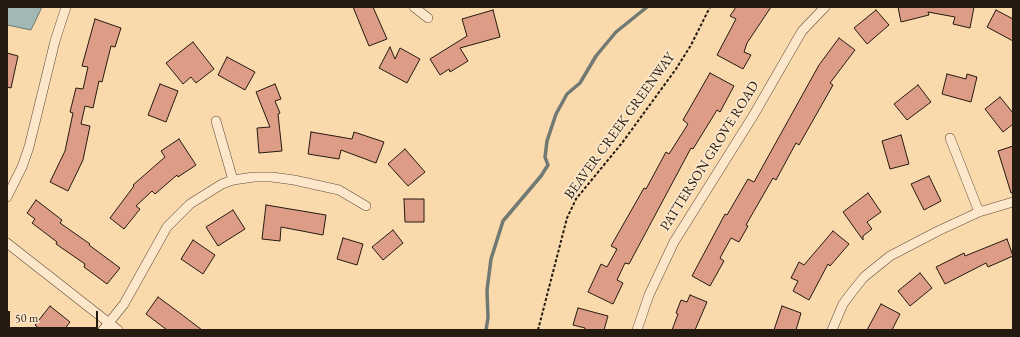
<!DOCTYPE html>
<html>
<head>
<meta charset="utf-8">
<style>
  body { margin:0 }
  #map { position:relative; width:1020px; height:337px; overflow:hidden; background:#fadaad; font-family:"EB Garamond",serif }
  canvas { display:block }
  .frame { position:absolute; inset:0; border:8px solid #241a10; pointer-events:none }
  .scale { position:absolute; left:8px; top:311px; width:90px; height:18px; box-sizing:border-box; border:2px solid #241a10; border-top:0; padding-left:5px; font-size:12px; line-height:14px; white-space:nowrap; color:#241a10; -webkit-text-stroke:3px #fce7ca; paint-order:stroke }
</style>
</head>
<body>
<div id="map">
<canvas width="1020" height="337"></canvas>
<div class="frame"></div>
<div class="scale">50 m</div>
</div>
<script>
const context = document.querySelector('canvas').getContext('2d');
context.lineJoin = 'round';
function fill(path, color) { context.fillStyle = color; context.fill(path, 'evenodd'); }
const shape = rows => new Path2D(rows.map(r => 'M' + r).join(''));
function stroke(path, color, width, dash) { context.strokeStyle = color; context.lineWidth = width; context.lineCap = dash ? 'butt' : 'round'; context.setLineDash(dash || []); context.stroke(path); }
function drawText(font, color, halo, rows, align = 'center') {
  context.font = font + ' "EB Garamond",serif'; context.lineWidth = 3.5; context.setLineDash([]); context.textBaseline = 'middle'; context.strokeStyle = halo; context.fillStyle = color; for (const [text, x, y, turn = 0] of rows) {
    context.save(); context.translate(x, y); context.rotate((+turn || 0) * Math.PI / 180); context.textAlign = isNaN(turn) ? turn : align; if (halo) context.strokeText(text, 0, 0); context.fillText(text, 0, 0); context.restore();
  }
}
const water = shape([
  [7,7,42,7,31,30,7,25,7,7]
]);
fill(water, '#a2b8b4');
stroke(water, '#707972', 1);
stroke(shape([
  [486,330,488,318,487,290,491,259,503,221,541,176,548,165,545,157,547,141,556,114,567,94,580,83,596,56,616,32,647,7]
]), '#707972', 3.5);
const building = shape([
  [353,7,373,7,387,39,369,46,353,7],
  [736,7,771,7,747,43,744,52,751,55,743,69,717,55,736,19,730,16,736,7],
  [898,7,974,7,970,28,953,24,955,17,928,12,929,15,901,22,898,7],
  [493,10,500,37,460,48,468,61,450,72,449,69,440,75,430,59,467,36,462,19,493,10],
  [876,10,889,25,867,44,854,28,876,10],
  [996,10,1013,19,1013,41,987,27,996,10],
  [95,19,121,28,115,47,111,46,102,82,99,81,93,108,85,106,81,124,90,126,83,160,68,191,50,182,65,151,73,113,70,112,76,88,83,89,88,67,82,66,95,19],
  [839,38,855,50,830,83,833,85,799,145,796,143,776,180,773,178,746,225,748,226,739,242,731,238,720,258,724,261,710,286,692,276,725,214,727,215,748,179,754,182,819,65,839,38],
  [193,42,214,69,196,83,191,77,183,84,166,63,193,42],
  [390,47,395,59,400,48,420,59,407,83,379,68,390,47],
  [7,53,18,56,11,88,7,87,7,53],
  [227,57,255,72,245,90,218,75,227,57],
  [710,73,734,86,720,112,717,110,693,149,691,148,629,264,625,263,617,280,623,283,613,304,588,292,601,264,607,267,617,249,611,246,644,188,646,189,666,152,669,154,688,124,683,120,710,73],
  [947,74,966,79,967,74,977,77,971,102,942,94,947,74],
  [160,84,178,91,166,122,148,115,160,84],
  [275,84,281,99,275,101,280,113,278,114,282,151,259,153,257,128,270,127,256,92,275,84],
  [918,85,931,102,907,120,894,104,918,85],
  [1000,97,1013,113,1013,124,1003,132,985,109,1000,97],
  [311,132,352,139,354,132,384,142,376,163,341,150,339,159,308,154,311,132],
  [901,135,909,164,890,169,882,141,901,135],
  [179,139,196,165,178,177,177,175,155,194,152,191,136,206,140,209,124,229,110,218,134,186,133,185,165,157,161,151,179,139],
  [1013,146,1013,193,1011,193,998,151,1013,146],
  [405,149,425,172,408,186,388,164,405,149],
  [929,176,941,201,924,210,911,184,929,176],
  [868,193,881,212,867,222,872,229,863,236,863,240,843,212,868,193],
  [404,199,424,199,424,222,405,222,404,199],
  [36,200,62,220,60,223,90,244,89,245,120,268,107,284,84,267,85,264,56,244,57,242,32,223,35,219,27,213,36,200],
  [266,205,326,215,323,235,281,227,280,241,262,239,266,205],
  [233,210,245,229,218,246,206,227,233,210],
  [393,230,403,243,383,260,372,247,393,230],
  [833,231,849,244,830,266,828,264,809,300,793,291,798,281,791,278,799,262,804,265,833,231],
  [343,238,363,244,357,265,337,259,343,238],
  [1007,239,1013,256,988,267,986,263,945,284,936,267,964,253,965,256,1007,239],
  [193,240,215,255,203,274,181,259,193,240],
  [920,273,932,288,910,306,898,291,920,273],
  [690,295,707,302,695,330,672,330,678,314,676,313,681,300,687,302,690,295],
  [158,297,181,314,202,330,167,330,146,314,158,297],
  [881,304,900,314,892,330,867,330,881,304],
  [50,306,70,322,64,330,41,330,35,325,50,306],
  [782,306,801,313,796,330,774,330,782,306],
  [578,308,608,316,604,330,585,330,585,328,573,325,578,308]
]);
fill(building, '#dd9c86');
stroke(building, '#241a10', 1);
const street = shape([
  [414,7,428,18],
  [216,121,233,180],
  [950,138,979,212],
  [7,197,22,167,29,147,55,41,66,7],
  [7,243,118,330],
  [103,330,124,304,167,227,190,204,222,184,233,180,254,177,272,177,294,180,339,190,366,206],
  [637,330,649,295,674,242,753,116,802,31,825,7],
  [832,330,843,304,852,292,864,277,890,256,938,231,979,212,1013,202]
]);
stroke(street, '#5a4a37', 10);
stroke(shape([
  [538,330,567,218,576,199,622,143,676,69,691,45,710,7]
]), '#241a10', 2, [3, 2]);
stroke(street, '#fce7ca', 9);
drawText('14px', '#241a10', '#fce7ca', [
  ["BEAVER CREEK GREENWAY",620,126,-54],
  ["PATTERSON GROVE ROAD",710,156,-58]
]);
</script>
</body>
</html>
